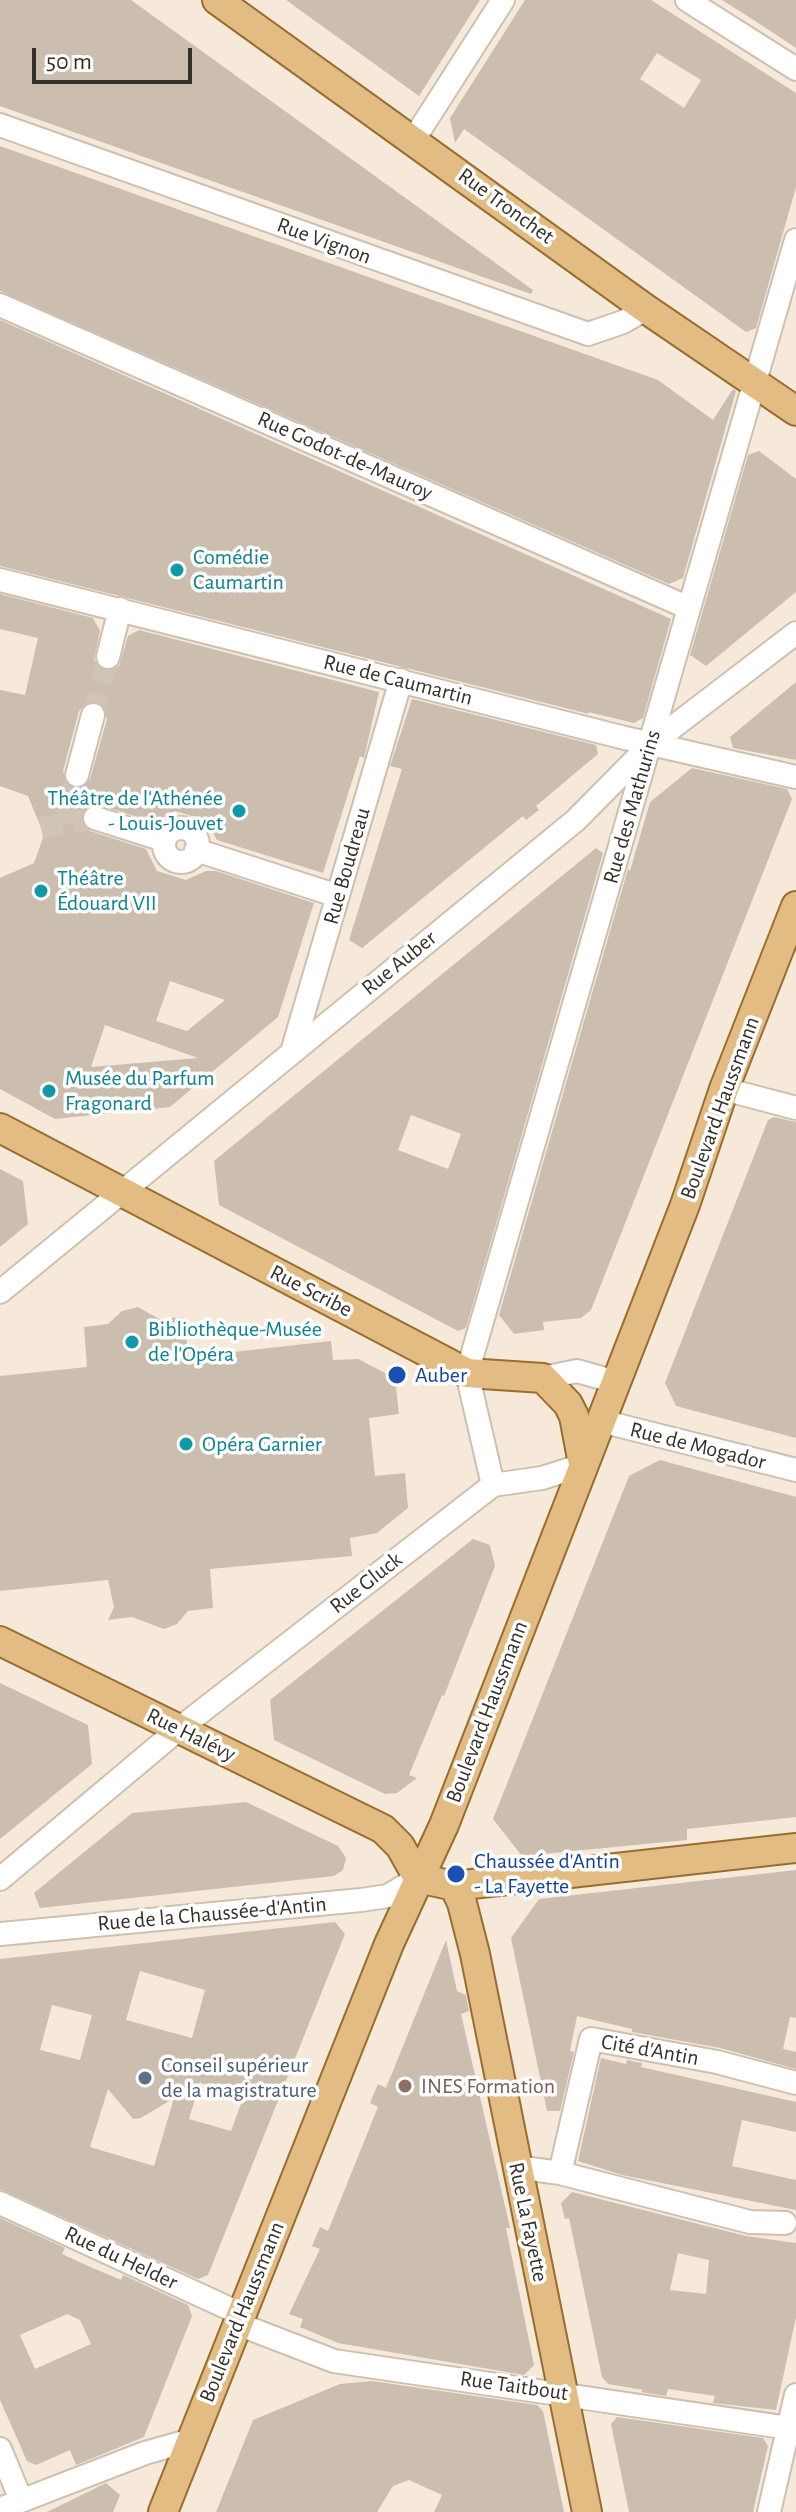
<!DOCTYPE html>
<html>
<head>
<meta charset="utf-8">
<style>
  body { margin:0 }
  #map { position:relative; width:796px; height:2512px; overflow:hidden; background:#f7e9d9; font-family:"Alegreya Sans",sans-serif }
  canvas { display:block }
  .scale { position:absolute; left:32px; top:48px; width:160px; height:36px; box-sizing:border-box; border:4px solid #35302a; border-top:0; padding-left:10px; font-size:24px; line-height:28px; white-space:nowrap; color:#35302a; -webkit-text-stroke:6px #fff; paint-order:stroke }
</style>
</head>
<body>
<div id="map">
<canvas width="796" height="2512"></canvas>
<div class="scale">50 m</div>
</div>
<script>
const context = document.querySelector('canvas').getContext('2d');
context.lineJoin = 'round';
function fill(path, color) { context.fillStyle = color; context.fill(path, 'evenodd'); }
const shape = rows => new Path2D(rows.map(r => 'M' + r).join(''));
function stroke(path, color, width, dash) { context.strokeStyle = color; context.lineWidth = width; context.lineCap = dash ? 'butt' : 'round'; context.setLineDash(dash || []); context.stroke(path); }
function drawText(font, color, halo, rows, align = 'center') {
  context.font = font + ' "Alegreya Sans",sans-serif'; context.lineWidth = 7; context.setLineDash([]); context.textBaseline = 'middle'; context.strokeStyle = halo; context.fillStyle = color; for (const [text, x, y, turn = 0] of rows) {
    context.save(); context.translate(x, y); context.rotate((+turn || 0) * Math.PI / 180); context.textAlign = isNaN(turn) ? turn : align; if (halo) context.strokeText(text, 0, 0); context.fillText(text, 0, 0); context.restore();
  }
}
fill(shape([
  [0,0,131,0,533,290,531,294,0,106],
  [286,0,480,0,419,96],
  [525,0,651,0,796,93,796,187,756,328,746,332,464,129,455,143,450,118],
  [657,53,701,80,684,108,640,79],
  [722,0,796,0,796,48,763,26],
  [0,146,658,380,713,420,733,389,736,391,683,578,669,584,0,291],
  [0,320,671,619,643,718,634,723,588,712,589,714,0,566],
  [759,451,796,479,796,592,706,666,690,655,748,455],
  [0,594,93,618,100,631,94,660,104,670,119,666,128,636,139,630,379,692,364,758,360,756,323,873,217,840,205,820,175,811,155,822,98,805,91,805,82,813,82,822,90,831,146,849,157,871,186,880,206,871,216,871,314,903,278,1017,170,1107,55,1119,0,1089,0,878,34,863,44,835,28,796,0,786,0,690,25,695,38,638,0,629],
  [90,701,103,706,107,719,90,779,81,788,74,789,67,784,63,771,79,711],
  [170,981,225,1000,187,1031,156,1021],
  [105,1025,198,1058,91,1067],
  [796,682,796,760,733,748,730,737],
  [412,699,596,745,598,754,536,806,539,810,526,820,523,816,362,948,349,940,402,769,390,766],
  [692,768,787,789,792,799,591,1310,581,1318,543,1322,544,1330,514,1334,499,1315,628,869,630,871,650,802],
  [596,848,603,853,466,1328,458,1331,219,1205,214,1161],
  [411,1115,461,1134,448,1169,398,1150],
  [774,1117,796,1122,796,1438,676,1406,665,1383,768,1120],
  [0,1169,23,1181,28,1224,0,1247],
  [138,1307,159,1319,183,1317,189,1357,331,1341,333,1360,358,1359,395,1378,399,1414,369,1418,375,1476,405,1473,408,1508,377,1533,350,1538,352,1556,210,1569,213,1608,188,1611,177,1624,164,1629,132,1617,108,1620,114,1607,108,1580,0,1591,0,1376,87,1367,84,1327,108,1324,122,1311],
  [660,1460,796,1497,796,1817,687,1829,687,1840,522,1856,493,1819,629,1476],
  [473,1539,490,1545,495,1566,444,1696,442,1695,409,1775,417,1778,397,1793,385,1794,274,1740,270,1700],
  [0,1683,88,1725,92,1764,0,1839],
  [246,1802,338,1846,346,1858,343,1870,334,1876,40,1908,34,1893,132,1813],
  [796,1870,796,2018,790,2017,783,2049,796,2052,796,2069,720,2048,632,2032,632,2029,577,2016,570,2051,574,2052,560,2111,547,2111,511,1938,539,1899],
  [335,1922,345,1934,208,2275,198,2279,0,2189,0,1959],
  [140,1971,205,1990,192,2038,126,2020],
  [52,2005,92,2015,80,2060,40,2050],
  [200,2082,212,2089,219,2083,246,2090,231,2131,189,2119],
  [108,2089,133,2119,141,2118,174,2098,154,2166,90,2147],
  [446,1940,457,1991,466,1995,469,2011,461,2014,510,2228,506,2228,534,2365,524,2375,338,2343,300,2327,303,2319,289,2314,320,2249,312,2246,320,2227,328,2231,378,2107,370,2103,378,2084,386,2088],
  [601,2058,626,2064,627,2060,642,2063,641,2067,796,2102,796,2132,742,2120,732,2166,796,2180,796,2210,622,2175,578,2161],
  [572,2192,746,2236,796,2243,796,2317,776,2410,713,2403,715,2396,668,2389,666,2396,641,2392,643,2390,608,2384,602,2377,569,2218,565,2219,561,2203],
  [678,2253,709,2260,706,2294,670,2290],
  [0,2218,65,2248,62,2254,88,2266,121,2280,123,2275,188,2305,192,2316,144,2437,76,2465,70,2450,36,2465,27,2461,0,2400],
  [67,2314,80,2320,91,2344,35,2369,20,2335],
  [372,2381,537,2405,543,2411,564,2512,434,2512,442,2495,409,2480,393,2486,377,2512,216,2512,253,2420,340,2384],
  [617,2417,763,2438,768,2446,753,2512,629,2512,611,2424],
  [106,2483,120,2495,113,2512,47,2512]
]), '#ccbeaf');
stroke(shape([
  [93,715,108,657],
  [65,823,77,775],
  [41,828,93,818]
]), '#d0c4b6', 22, [22, 11]);
const minor = shape([
  [687,0,796,69],
  [0,125,588,334,623,322,646,309],
  [414,139,503,0],
  [0,305,689,608],
  [0,580,625,738,796,777],
  [108,657,120,609],
  [77,775,93,715],
  [95,818,164,840],
  '164 845a17 17 0 1 1 34 0a17 17 0 1 1-34 0Z',
  [196,850,338,896],
  [292,1052,401,680],
  [724,1089,796,1108],
  [0,1292,576,820,651,744,796,633],
  [543,1378,577,1371,616,1382],
  [601,1421,796,1470],
  [493,1485,467,1373,796,240],
  [0,1879,180,1728,493,1485,542,1478,583,1465],
  [0,1934,361,1900,388,1896,418,1878],
  [516,2167,560,2173,750,2222,785,2223],
  [560,2173,591,2039,717,2062,796,2083],
  [0,2203,241,2314],
  [238,2324,334,2361,796,2429],
  [0,2449,21,2500],
  [0,2509,145,2453,191,2440],
  [769,2512,796,2395]
]);
const major = shape([
  [217,0,646,309,796,411],
  [0,1128,467,1373,543,1378,568,1404,574,1416,583,1464],
  [0,1641,383,1829,400,1846,418,1878,454,1886,796,1848],
  [454,1886,462,1903,475,1954,587,2512],
  [163,2512,389,1944,444,1825,685,1205,724,1089,796,906]
]);
stroke(minor, '#cdc0b0', 26);
stroke(major, '#986e2e', 32);
stroke(minor, '#fff', 22);
stroke(major, '#e2bc83', 28);
for (const [x, y, r, color] of [
  [177,570,8,"#0f9aa8"],
  [239,811,8,"#0f9aa8"],
  [41,891,8,"#0f9aa8"],
  [49,1091,8,"#0f9aa8"],
  [132,1342,8,"#0f9aa8"],
  [397,1375,10,"#1a4fb4"],
  [186,1444,8,"#0f9aa8"],
  [456,1874,10,"#1a4fb4"],
  [145,2078,8,"#5c6f8a"],
  [405,2086,8,"#8d6e63"]
]) { const dot = new Path2D(); dot.arc(x, y, r, 0, 2 * Math.PI); context.fillStyle = color; context.fill(dot); stroke(dot, '#fff', 3); }
drawText('22px', '#35302a', '#fff', [
  ["Rue Tronchet",506,206,36],
  ["Rue Vignon",324,241,20],
  ["Rue Godot-de-Mauroy",345,456,24],
  ["Rue de Caumartin",398,680,14],
  ["Rue des Mathurins",632,807,-74],
  ["Rue Boudreau",347,866,-74],
  ["Rue Auber",399,963,-39],
  ["Boulevard Haussmann",720,1108,-70],
  ["Rue Scribe",311,1291,27],
  ["Rue de Mogador",698,1446,14],
  ["Rue Gluck",366,1583,-38],
  ["Boulevard Haussmann",487,1712,-69],
  ["Rue Halévy",191,1735,26],
  ["Rue de la Chaussée-d'Antin",212,1914,-5],
  ["Cité d'Antin",650,2050,10],
  ["Rue La Fayette",528,2222,78],
  ["Rue du Helder",121,2258,25],
  ["Boulevard Haussmann",242,2312,-68],
  ["Rue Taitbout",514,2386,8]
]);
drawText('22px', '#0d838f', '#fff', [
  ["Comédie",193,557],
  ["Caumartin",193,582],
  ["Théâtre de l'Athénée",223,798,"right"],
  ["- Louis-Jouvet",223,823,"right"],
  ["Théâtre",57,878],
  ["Édouard VII",57,903],
  ["Musée du Parfum",65,1078],
  ["Fragonard",65,1103],
  ["Bibliothèque-Musée",148,1329],
  ["de l'Opéra",148,1354],
  ["Opéra Garnier",202,1444]
], 'left');
drawText('22px', '#164399', '#fff', [
  ["Auber",415,1375],
  ["Chaussée d'Antin",474,1861],
  ["- La Fayette",474,1886]
], 'left');
drawText('22px', '#4e5e75', '#fff', [
  ["Conseil supérieur",161,2065],
  ["de la magistrature",161,2090]
], 'left');
drawText('22px', '#785e54', '#fff', [
  ["INES Formation",421,2086]
], 'left');
</script>
</body>
</html>
